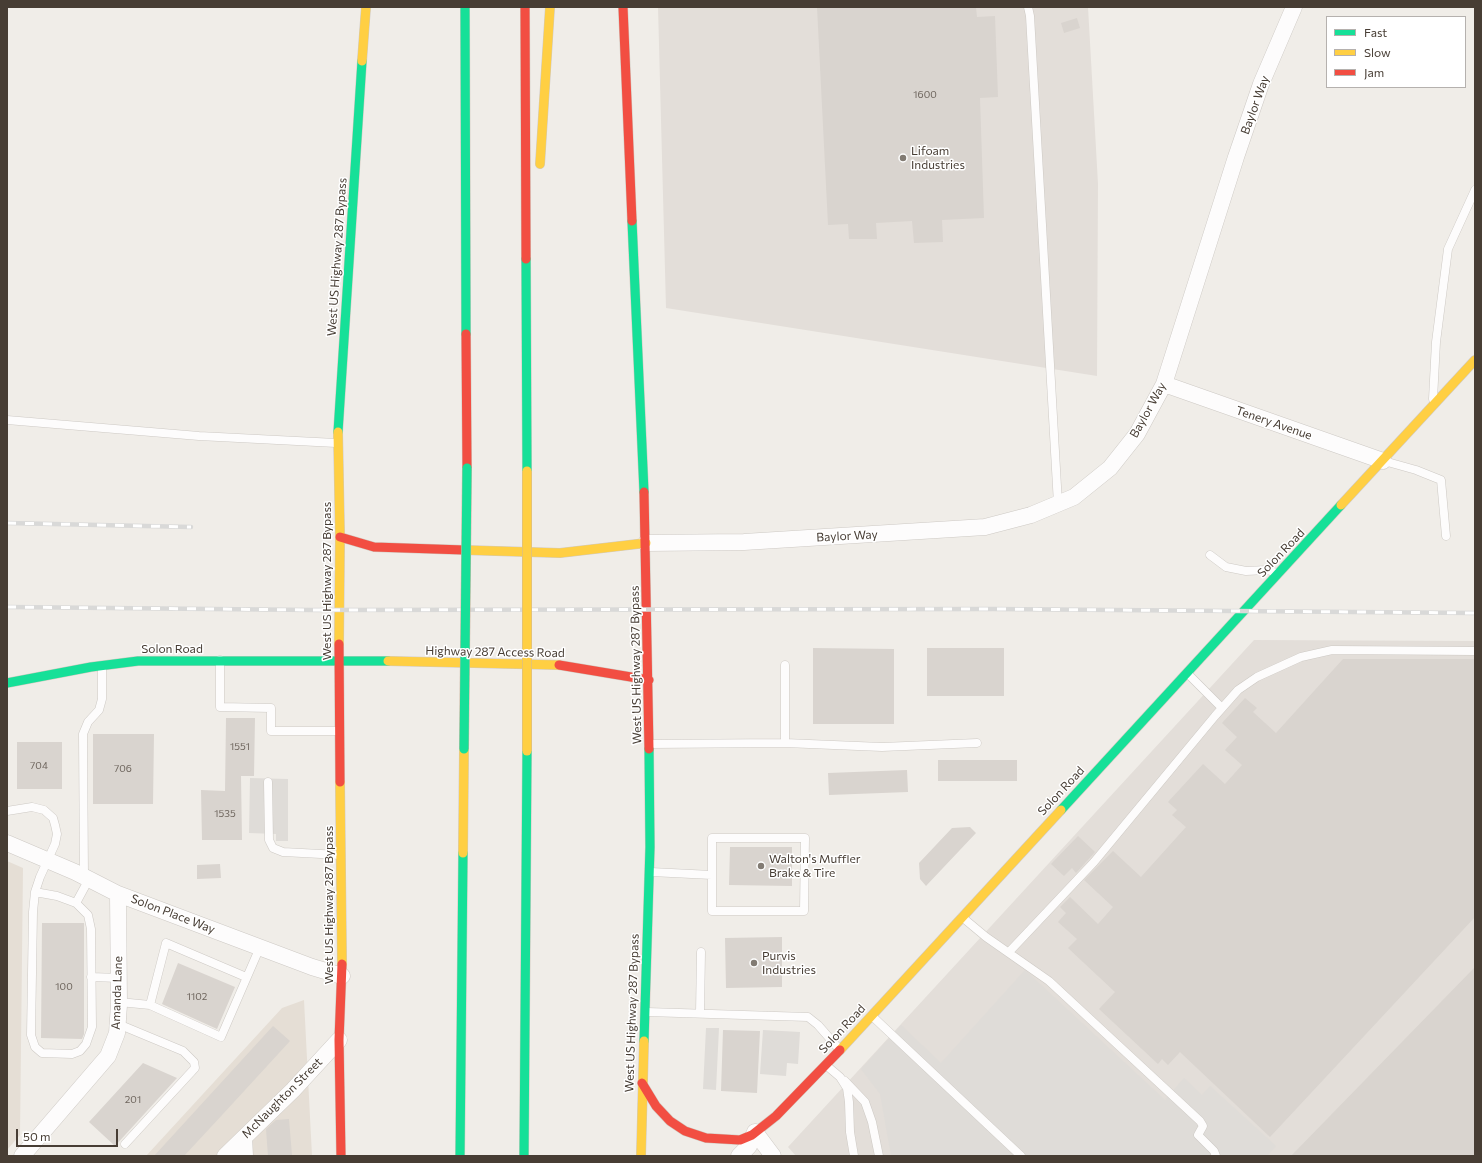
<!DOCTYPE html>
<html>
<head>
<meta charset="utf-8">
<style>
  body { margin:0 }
  #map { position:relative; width:1482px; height:1163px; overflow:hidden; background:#f0ede8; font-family:Commissioner,sans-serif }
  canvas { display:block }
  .frame { position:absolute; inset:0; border:8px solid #473d34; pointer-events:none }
  .legend { position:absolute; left:1326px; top:16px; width:140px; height:72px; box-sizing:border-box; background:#fff; border:1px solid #b5b1ae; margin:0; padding:5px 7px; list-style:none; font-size:12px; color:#473d34 }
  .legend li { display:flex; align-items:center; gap:8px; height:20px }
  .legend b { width:20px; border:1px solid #b5b1ae }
  .scale { position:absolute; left:16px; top:1129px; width:102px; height:18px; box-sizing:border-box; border:2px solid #473d34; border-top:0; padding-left:5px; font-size:12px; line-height:14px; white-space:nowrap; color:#473d34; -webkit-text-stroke:3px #fff; paint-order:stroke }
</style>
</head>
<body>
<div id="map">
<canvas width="1482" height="1163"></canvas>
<div class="frame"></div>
<ul class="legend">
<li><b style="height:5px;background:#16e098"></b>Fast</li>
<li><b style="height:5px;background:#ffcf43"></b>Slow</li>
<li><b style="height:5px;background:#f24e42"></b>Jam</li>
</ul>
<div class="scale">50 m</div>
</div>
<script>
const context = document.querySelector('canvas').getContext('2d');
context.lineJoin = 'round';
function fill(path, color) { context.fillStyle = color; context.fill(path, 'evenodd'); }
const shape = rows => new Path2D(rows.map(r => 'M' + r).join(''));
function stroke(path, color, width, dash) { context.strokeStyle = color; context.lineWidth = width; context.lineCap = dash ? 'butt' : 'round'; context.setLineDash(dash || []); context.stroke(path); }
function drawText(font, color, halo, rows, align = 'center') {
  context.font = font + ' Commissioner,sans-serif'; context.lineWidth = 3; context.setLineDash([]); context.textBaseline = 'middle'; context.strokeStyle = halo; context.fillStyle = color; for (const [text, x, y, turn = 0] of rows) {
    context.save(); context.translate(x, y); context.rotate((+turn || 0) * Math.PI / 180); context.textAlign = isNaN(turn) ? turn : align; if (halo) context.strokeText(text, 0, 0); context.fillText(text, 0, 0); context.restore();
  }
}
fill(shape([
  [7,861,23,868,20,1135,7,1150],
  [304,1000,312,1156,146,1156,282,1008]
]), '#e5ded5');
fill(shape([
  [658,7,1088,7,1098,184,1097,376,666,308],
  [1254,640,1475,641,1475,1156,796,1156,788,1147]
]), '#e3ded9');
fill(shape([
  [250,778,288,779,288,841,276,841,276,834,249,833],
  [1025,970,1165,1100,1184,1078,1202,1095,1210,1086,1276,1146,1267,1156,891,1156,880,1094,861,1069,901,1025,941,1063],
  [706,1028,719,1028,716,1090,703,1089],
  [763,1030,800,1032,798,1064,787,1063,786,1076,760,1074]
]), '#dfdcd8');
fill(shape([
  [817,7,976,7,977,17,995,16,998,97,980,98,984,218,942,220,943,242,914,243,912,221,876,223,877,239,849,239,848,224,828,225],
  [1077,18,1080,28,1064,33,1061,23],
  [813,648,894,649,894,724,813,724],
  [927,648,1004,648,1004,696,927,696],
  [1343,659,1475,659,1475,917,1270,1137,1180,1052,1168,1065,1162,1059,1158,1064,1099,1009,1115,992,1068,948,1077,939,1058,922,1066,913,1060,907,1070,897,1098,924,1113,907,1084,880,1113,851,1141,877,1186,827,1172,815,1177,810,1168,802,1203,764,1225,784,1242,765,1225,750,1237,737,1222,723,1245,698,1257,708,1253,712,1276,733],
  [226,718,255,718,254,776,241,776,242,840,202,840,201,790,225,791],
  [93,734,154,734,153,804,93,804],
  [17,742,62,742,62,789,17,789],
  [938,760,1017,760,1017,781,938,781],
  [907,770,908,792,829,795,828,773],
  [970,827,976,833,926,886,920,879,919,863,952,828],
  [1078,836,1095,852,1076,873,1072,868,1064,876,1051,864],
  [730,847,792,847,792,886,729,885],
  [220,864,221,878,197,879,197,865],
  [42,923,84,923,84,1034,82,1039,41,1038],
  [782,937,782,987,726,988,725,938],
  [178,963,235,987,217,1029,162,1004],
  [1475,967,1475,1156,1291,1156],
  [273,1026,290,1041,223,1114,184,1156,154,1156],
  [723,1030,760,1031,757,1093,721,1091],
  [143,1063,177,1078,115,1146,89,1122],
  [289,1119,292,1155,268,1156,266,1129,276,1120]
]), '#d9d4cf');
const lane = shape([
  [1028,7,1030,16,1058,504],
  [1433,399,1436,342,1448,249,1475,190],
  [7,420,199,436,336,443],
  [1384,461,1416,470,1441,480,1446,536],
  [1210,555,1226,567,1246,571,1267,570,1277,573],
  [220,660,220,707,271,708,271,731,339,731],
  [1187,673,1222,708],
  [785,743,882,747,977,743],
  [650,744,785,743,785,665],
  [268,782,269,840,273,848,283,852,340,855],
  [7,811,32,807,44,810,53,818,55,825,57,834,55,844,40,877,35,892,33,912,31,1035,35,1047,42,1053,72,1054,80,1051,86,1044,92,1027,91,929,88,915,76,903,57,896,35,892],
  [712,838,805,838,804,911,712,911,712,838],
  [651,872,712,875],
  [84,877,83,734,88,722,99,710,102,699,102,667],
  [76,903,89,879],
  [962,917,986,937,1049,981,1200,1121,1203,1126,1198,1135,1214,1151,1216,1156],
  [1009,952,1094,862,1215,716,1238,690,1257,677,1301,657,1332,650,1475,651],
  [91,977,119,978],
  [246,977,166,943,150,1005,221,1037,260,947],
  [119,1002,150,1005],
  [647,1012,808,1017,818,1025,839,1049],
  [700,1013,701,952],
  [872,1016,1021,1156],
  [118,1024,183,1051,194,1062,195,1068,125,1144],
  [827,1066,840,1077,847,1088,849,1102,850,1132,854,1156],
  [845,1081,865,1102,872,1122,879,1156]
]);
const street = shape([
  [1164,384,1383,461],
  [646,543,744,542,985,527,1031,515,1074,497,1110,468,1137,434,1164,384,1236,157,1261,84,1294,7],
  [7,843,75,872,118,894,312,967,342,976],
  [755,1132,773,1156],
  [244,1138,245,1156],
  [22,1156,108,1056,117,1033,119,1005,118,894],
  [225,1156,293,1090,339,1040],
  [739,1156,749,1146,755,1132]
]);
const fast = shape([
  [465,7,466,334],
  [632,221,644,492],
  [526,259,527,471],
  [338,432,362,61],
  [7,683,91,667,138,661,388,661],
  [1061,810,1341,505],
  [644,1041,650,847,649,749],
  [460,1156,463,853],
  [524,1156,527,751]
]);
const slow = shape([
  [362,61,366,7],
  [540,164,550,7],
  [338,432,340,537,339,644],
  [1341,505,1475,360],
  [464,550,560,553,646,543],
  [388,661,559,665],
  [340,782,342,964],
  [463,853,464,749],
  [840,1050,1061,810],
  [641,1156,644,1041]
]);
const jam = shape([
  [525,7,526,259],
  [623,7,632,221],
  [466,334,467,468],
  [644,492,649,749],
  [340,537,374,547,464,550],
  [339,644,340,782],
  [559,665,649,680],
  [642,1083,656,1106,670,1121,685,1131,706,1138,740,1140,752,1135,776,1116,840,1050],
  [341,1156,339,1040,342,964]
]);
stroke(lane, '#cdc9c4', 9);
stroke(street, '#cdc9c4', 17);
stroke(fast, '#d0c9bf', 10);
stroke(slow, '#d0c9bf', 10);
stroke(jam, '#d0c9bf', 10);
stroke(lane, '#fdfcfc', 8);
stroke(street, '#fdfcfc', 16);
stroke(fast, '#16e098', 9);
stroke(slow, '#ffcf43', 9);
stroke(jam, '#f24e42', 9);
const rail = shape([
  [7,523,191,527],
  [7,607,313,610,993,609,1475,613]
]);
stroke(rail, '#d9d9d8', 4.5);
stroke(rail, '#fff', 3, [9]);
const fastBridge = shape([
  [464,749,467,468]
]);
const slowBridge = shape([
  [527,471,527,751]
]);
stroke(fastBridge, '#cab7a2', 10, []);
stroke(slowBridge, '#cab7a2', 10, []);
stroke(fastBridge, '#16e098', 9);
stroke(slowBridge, '#ffcf43', 9);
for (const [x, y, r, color] of [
  [903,158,4,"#827b73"],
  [761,866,4,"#827b73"],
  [754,963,4,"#827b73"]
]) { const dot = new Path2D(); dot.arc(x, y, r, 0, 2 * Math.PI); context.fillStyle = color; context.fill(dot); stroke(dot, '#fff', 1.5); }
drawText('10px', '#6d645c', null, [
  ["1600",925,95],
  ["1551",240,747],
  ["704",39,766],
  ["706",123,769],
  ["1535",225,814],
  ["100",64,987],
  ["1102",197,997],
  ["201",133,1100]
]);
drawText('12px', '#473d34', '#fff', [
  ["Baylor Way",1255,105,-70],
  ["West US Highway 287 Bypass",337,257,-86],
  ["Baylor Way",1148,410,-61],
  ["Tenery Avenue",1274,423,19],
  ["Baylor Way",847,536,-3],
  ["Solon Road",1281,553,-46],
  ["West US Highway 287 Bypass",327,581,-90],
  ["Solon Road",172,649],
  ["Highway 287 Access Road",495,652,1],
  ["West US Highway 287 Bypass",636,665,-91],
  ["Solon Road",1061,791,-47],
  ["West US Highway 287 Bypass",329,905,-90],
  ["Solon Place Way",173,914,21],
  ["Amanda Lane",117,993,-88],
  ["West US Highway 287 Bypass",632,1013,-88],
  ["Solon Road",842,1029,-47],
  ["McNaughton Street",282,1098,-45]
]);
drawText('12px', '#473d34', '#fff', [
  ["Lifoam",911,151],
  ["Industries",911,165],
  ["Walton's Muffler",769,859],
  ["Brake & Tire",769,873],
  ["Purvis",762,956],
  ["Industries",762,970]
], 'left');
</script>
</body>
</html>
